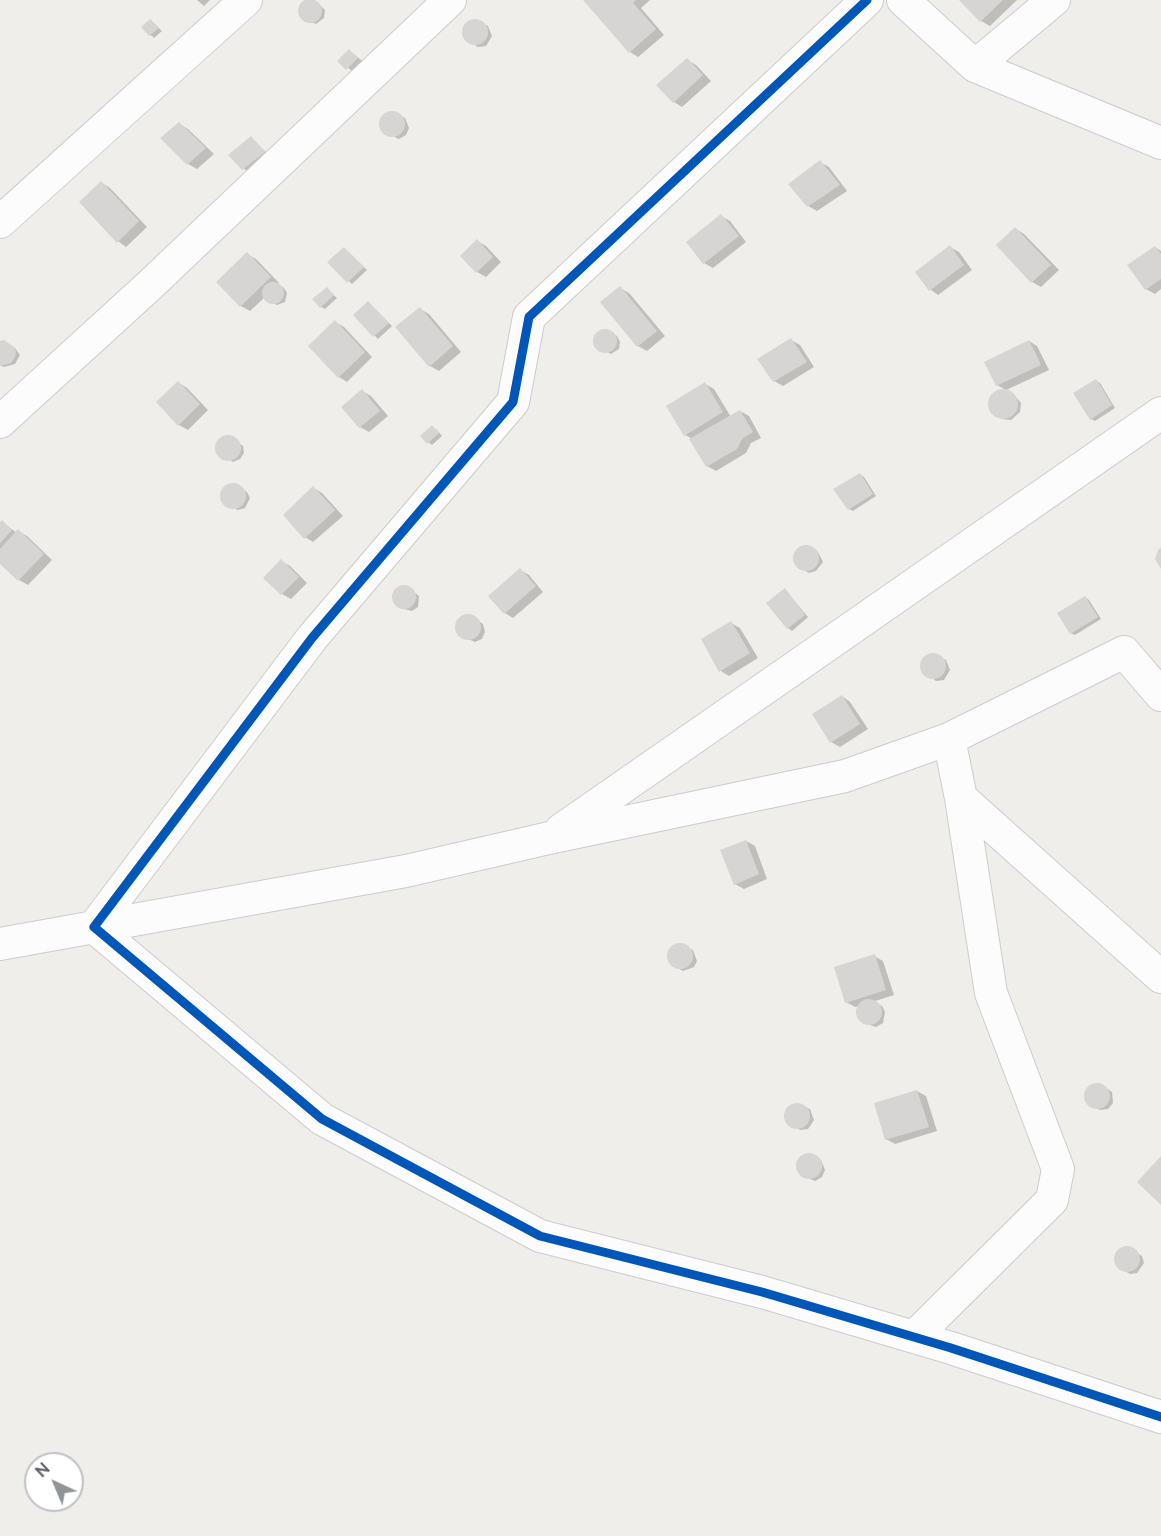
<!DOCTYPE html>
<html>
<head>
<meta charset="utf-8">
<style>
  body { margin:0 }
  #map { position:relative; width:1161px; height:1536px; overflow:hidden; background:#efeeea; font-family:Raleway,sans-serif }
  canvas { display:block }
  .north { position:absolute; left:24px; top:1452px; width:60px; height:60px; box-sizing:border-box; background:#fff; border:2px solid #bfc1c3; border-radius:50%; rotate:316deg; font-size:16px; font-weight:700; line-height:24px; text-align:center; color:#5f6368 }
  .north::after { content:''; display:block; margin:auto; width:21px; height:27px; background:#919496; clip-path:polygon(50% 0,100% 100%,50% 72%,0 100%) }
</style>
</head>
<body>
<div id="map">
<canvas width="1161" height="1536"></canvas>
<div class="north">N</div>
</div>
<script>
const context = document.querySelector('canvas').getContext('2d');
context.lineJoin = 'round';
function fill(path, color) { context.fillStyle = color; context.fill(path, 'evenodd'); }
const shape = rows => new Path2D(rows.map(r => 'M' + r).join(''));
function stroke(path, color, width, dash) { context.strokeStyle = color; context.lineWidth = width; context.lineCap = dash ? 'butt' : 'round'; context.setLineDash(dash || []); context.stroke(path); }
fill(shape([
  [197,0,210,0,204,6],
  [585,0,650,0,641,8,664,35,638,57,630,52],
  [961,0,1017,0,990,26,981,21],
  [308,1,318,3,325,10,324,18,316,24,303,19,299,11,300,7],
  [151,20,162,31,154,38,143,28],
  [476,20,488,26,492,36,486,46,478,47,467,40,464,29,469,22],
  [350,51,366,64,356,74,339,61],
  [687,60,696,65,711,81,682,107,674,102],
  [393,112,405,118,409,128,406,135,399,139,383,132,380,125,386,114],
  [179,124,188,129,214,154,197,169,188,164],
  [251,138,268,154,247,171,243,168],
  [820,162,829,167,847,191,817,211,808,206],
  [102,183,110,188,147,227,126,247,118,241],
  [721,216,730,221,746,242,713,268,704,263],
  [1016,229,1024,234,1059,270,1041,287,1032,282,998,245],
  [477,241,486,246,501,262,486,277,477,272],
  [950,247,959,252,972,270,938,295,930,289],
  [1155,247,1161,251,1161,289,1155,294,1146,289],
  [344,248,367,270,352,284,329,262],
  [247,254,256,259,279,283,278,284,284,288,287,293,285,302,277,305,266,300,265,297,250,311,241,306],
  [620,288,629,293,665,336,647,351,638,346],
  [327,289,337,298,325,309,321,307],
  [369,303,392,326,378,339,355,315],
  [420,309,429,314,461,352,439,371,430,366],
  [335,322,344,327,372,357,347,382,339,377],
  [606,331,617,336,620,342,619,349,611,354,600,349,596,344,597,335],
  [791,340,800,345,814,367,783,386,774,381,759,359],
  [1029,341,1037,346,1049,370,1004,391,1015,396,1021,403,1020,412,1011,420,1002,419,993,414,989,406,991,398,998,391,1006,390,997,385],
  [0,343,14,347,20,355,15,364,4,367,0,365],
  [1096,381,1100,383,1115,408,1095,421,1091,419],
  [179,383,187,388,208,410,188,430,179,425],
  [705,384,714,389,731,417,740,411,749,416,761,438,751,443,746,453,716,471,707,466,691,438,685,435],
  [362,391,371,396,388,416,369,432,360,427],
  [436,429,442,436,432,445,428,442],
  [230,437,243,446,244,453,240,459,233,462,219,454,217,447,223,438],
  [860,474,864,477,876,496,853,511,849,509],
  [235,485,247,492,250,498,245,508,238,510,227,506,222,496,225,489],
  [314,488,322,493,343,516,313,542,305,537],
  [2,522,17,533,18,531,27,536,52,560,28,585,19,580,0,562,0,524],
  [806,546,818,552,823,562,816,571,809,573,797,566,794,554,799,548],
  [281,561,290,566,307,583,291,599,282,594,265,578],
  [520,570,529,575,543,592,513,618,505,613],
  [402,587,409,588,419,596,418,607,412,611,400,608,394,600,394,594],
  [785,590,808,617,792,631,788,628],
  [1085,597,1089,600,1101,619,1075,635,1071,633],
  [463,616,472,616,483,624,485,632,482,639,475,642,459,635,457,625],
  [731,623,740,628,758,658,729,676,721,671],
  [934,654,946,660,950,670,944,680,936,681,932,678,924,674,921,667,924,659],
  [842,696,850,702,868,729,840,747,831,742],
  [746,841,755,846,767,879,744,889,735,884],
  [677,945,693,950,697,961,694,967,683,971,671,964,668,957,671,949],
  [874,956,883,961,894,995,872,1002,882,1006,885,1012,883,1023,876,1027,863,1023,858,1017,857,1013,861,1005,855,1007,846,1002],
  [1101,1084,1112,1092,1113,1103,1108,1109,1100,1110,1089,1104,1086,1093,1090,1086],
  [917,1091,926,1096,937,1131,895,1144,886,1139],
  [798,1104,810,1109,814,1120,808,1129,800,1130,788,1123,785,1116,788,1109],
  [806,1154,821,1160,825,1170,822,1177,815,1181,803,1176,797,1170,799,1159],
  [1127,1247,1142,1256,1144,1263,1137,1273,1130,1274,1118,1267,1115,1255,1120,1249]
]), '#0003');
fill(shape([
  '298 11a12 12 0 1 1 24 0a12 12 0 1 1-24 0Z',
  [583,0,636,0,633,3,656,29,629,53],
  [959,0,1003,0,980,22],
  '462 32a13 13 0 1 1 26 0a13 13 0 1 1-26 0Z',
  [150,19,159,28,149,36,141,27],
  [349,49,358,58,346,70,337,61],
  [687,58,703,75,673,103,656,85],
  '379 124a13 13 0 1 1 26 0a13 13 0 1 1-26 0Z',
  [179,122,206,148,187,165,160,138],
  [251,136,265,152,242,170,228,155],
  [820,160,840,185,807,207,788,184],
  [101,181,139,221,117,243,79,202],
  [721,214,739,236,703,264,686,242],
  [1015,227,1051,265,1031,283,996,245],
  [477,239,493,257,476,273,460,256],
  [950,245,964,265,929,291,915,272],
  [1155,246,1161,254,1161,279,1145,290,1127,265],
  [344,247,364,267,347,283,327,262],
  [247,252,271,277,240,307,216,282],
  '262 293a11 11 0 1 1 22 0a11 11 0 1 1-22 0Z',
  [620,286,657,331,637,347,600,302],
  [327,287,334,295,320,308,312,299],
  [368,301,389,323,373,337,353,315],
  [420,307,453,346,429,367,395,327],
  [335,320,365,352,338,378,308,346],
  '593 341a12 12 0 1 1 24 0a12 12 0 1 1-24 0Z',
  [791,338,807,362,773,382,757,359],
  [4,340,14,347,16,352,15,357,11,363,0,366,0,341],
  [1029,340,1041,365,996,386,984,362],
  [1096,379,1112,405,1090,420,1073,393],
  [178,381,200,404,178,426,156,402],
  [705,382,723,412,684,436,666,406],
  [362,389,380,411,359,428,341,407],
  '988 404a15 15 0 1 1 30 0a15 15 0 1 1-30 0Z',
  [740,410,753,432,742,439,737,449,706,467,689,439],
  [432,425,439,433,427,444,420,436],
  '215 448a13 13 0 1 1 26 0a13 13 0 1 1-26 0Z',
  [860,473,873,494,848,510,833,489],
  '220 496a13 13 0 1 1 26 0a13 13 0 1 1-26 0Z',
  [313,486,335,510,304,539,283,515],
  [2,520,12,530,0,543,0,522],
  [18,529,44,554,18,581,0,564,0,549],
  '793 558a13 13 0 1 1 26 0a13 13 0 1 1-26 0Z',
  [1161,547,1161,569,1155,559,1158,550],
  [281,559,299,577,281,595,263,578],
  [520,568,536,586,504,614,488,596],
  '392 597a12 12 0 1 1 24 0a12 12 0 1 1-24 0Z',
  [785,588,805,615,787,629,766,603],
  [1085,596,1098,617,1070,634,1057,613],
  '455 627a13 13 0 1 1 26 0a13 13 0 1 1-26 0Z',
  [731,621,750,653,719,672,701,639],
  '920 666a13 13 0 1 1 26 0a13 13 0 1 1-26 0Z',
  [842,695,860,724,830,743,812,714],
  [746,840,759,874,734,885,720,850],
  '667 956a13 13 0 1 1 26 0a13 13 0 1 1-26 0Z',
  [875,954,886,990,845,1003,834,967],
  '856 1012a13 13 0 1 1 26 0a13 13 0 1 1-26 0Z',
  '1084 1096a13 13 0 1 1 26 0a13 13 0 1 1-26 0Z',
  [917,1090,929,1127,885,1140,874,1103],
  '784 1116a13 13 0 1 1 26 0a13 13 0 1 1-26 0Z',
  '796 1166a13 13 0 1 1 26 0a13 13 0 1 1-26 0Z',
  [1161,1156,1161,1205,1137,1182],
  '1114 1259a13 13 0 1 1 26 0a13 13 0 1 1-26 0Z'
]), '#d6d5d3');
const street = shape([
  [867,0,529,317,513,402,312,638,94,927,322,1119,540,1236,762,1292,951,1348,1161,1417],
  [903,0,975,66],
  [1054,0,975,66,1161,143],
  [0,222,246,0],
  [0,422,149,286,450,0],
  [961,798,1161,977],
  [561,830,1161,413],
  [0,944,406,871,549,838,845,776,949,739,1124,652,1161,695],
  [914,1337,1052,1200,1058,1169,991,993,961,798,949,739]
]);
stroke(street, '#cbcccc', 34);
stroke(street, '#fdfcfc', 32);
stroke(shape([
  [867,0,529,317,513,402,312,638,94,927,322,1119,540,1236,762,1292,951,1348,1161,1417]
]), '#0057b8', 9);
</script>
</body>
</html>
